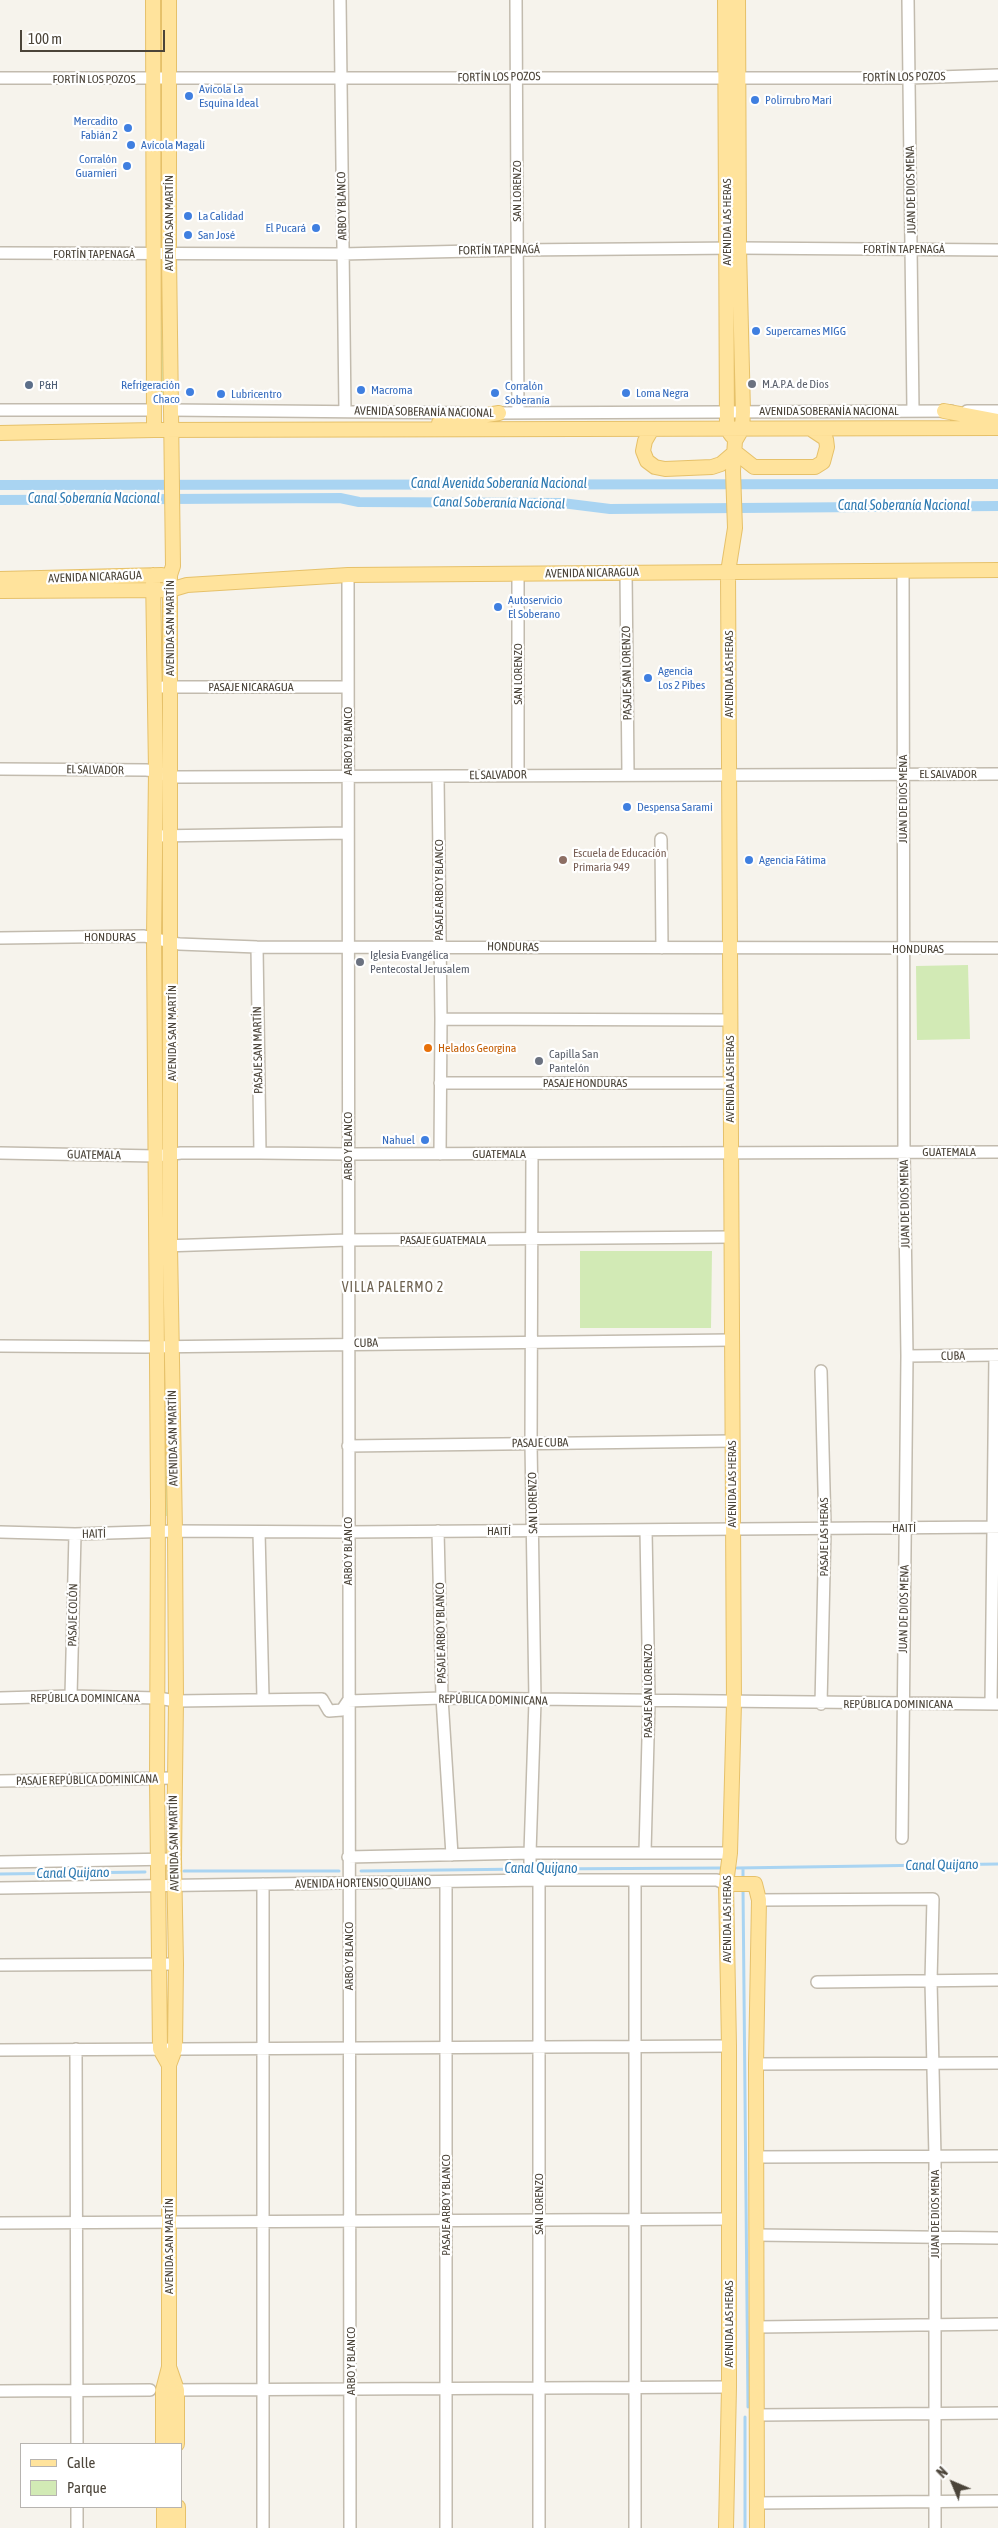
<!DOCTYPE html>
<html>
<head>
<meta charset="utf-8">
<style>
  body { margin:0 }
  #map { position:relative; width:998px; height:2528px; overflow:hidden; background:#f6f3ec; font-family:"Asap Condensed",sans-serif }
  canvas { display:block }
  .legend { position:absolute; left:20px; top:2443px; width:162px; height:65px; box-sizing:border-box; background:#fff; border:1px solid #b7b4b0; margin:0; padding:6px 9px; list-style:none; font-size:15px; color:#4b4439 }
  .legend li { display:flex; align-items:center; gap:10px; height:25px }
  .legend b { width:25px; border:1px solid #b7b4b0 }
  .north { position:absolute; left:928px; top:2458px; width:50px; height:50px; -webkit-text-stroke:4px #fff; paint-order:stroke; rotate:315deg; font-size:14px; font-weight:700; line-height:20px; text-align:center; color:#4b4439 }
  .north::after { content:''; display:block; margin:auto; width:18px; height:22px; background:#4b4439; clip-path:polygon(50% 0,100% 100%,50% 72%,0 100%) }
  .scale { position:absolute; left:20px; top:30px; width:145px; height:22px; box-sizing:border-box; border:2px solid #4b4439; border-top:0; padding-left:6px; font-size:15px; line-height:18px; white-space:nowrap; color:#4b4439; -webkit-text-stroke:4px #fff; paint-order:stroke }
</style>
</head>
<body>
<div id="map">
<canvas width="998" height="2528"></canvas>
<ul class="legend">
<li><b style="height:6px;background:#ffe39c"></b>Calle</li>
<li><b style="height:14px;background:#d2eab5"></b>Parque</li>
</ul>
<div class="north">N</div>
<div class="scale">100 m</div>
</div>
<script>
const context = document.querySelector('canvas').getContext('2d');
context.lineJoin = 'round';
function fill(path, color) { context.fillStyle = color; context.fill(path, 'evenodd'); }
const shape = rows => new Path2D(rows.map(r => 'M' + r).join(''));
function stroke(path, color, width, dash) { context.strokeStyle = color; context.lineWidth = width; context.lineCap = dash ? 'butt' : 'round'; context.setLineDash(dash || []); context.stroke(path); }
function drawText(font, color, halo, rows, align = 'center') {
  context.font = font + ' "Asap Condensed",sans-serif'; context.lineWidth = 4.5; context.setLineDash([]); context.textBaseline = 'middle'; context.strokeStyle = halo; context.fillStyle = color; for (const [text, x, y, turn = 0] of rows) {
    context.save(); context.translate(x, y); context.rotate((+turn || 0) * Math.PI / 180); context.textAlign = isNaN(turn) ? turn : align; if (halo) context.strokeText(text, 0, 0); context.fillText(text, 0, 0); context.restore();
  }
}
fill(shape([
  [159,93,165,93,166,239,160,239],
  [161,268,166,268,166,398,161,398],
  [968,965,970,1039,917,1040,916,966],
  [580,1251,712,1251,711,1328,580,1328],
  [162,1356,167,1359,168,1516,166,1516,163,1513]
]), '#d2eab5');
stroke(shape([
  [737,1868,998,1864],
  [743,1868,743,1881],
  [534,1869,721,1868],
  [184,1871,339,1871],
  [361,1871,527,1869],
  [0,1874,145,1872],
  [743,1888,748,2407],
  [745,2528,745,2417]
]), '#a9d4f2', 3);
stroke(shape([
  [0,485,998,484],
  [0,500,340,498,359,502,562,503,610,509,998,506]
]), '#a9d4f2', 10);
const minor = shape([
  [340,0,345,411],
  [516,0,518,413],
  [908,0,913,410],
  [0,78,909,78,998,75],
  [0,253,342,254,517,250,739,248,998,250],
  [0,410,154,410],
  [171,410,476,413],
  [967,411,998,411],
  [492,413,951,411],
  [626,572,628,774],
  [348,575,350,2528],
  [163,687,348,687],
  [0,769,146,770,156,771,170,777,181,777,998,774],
  [518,775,518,574],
  [438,777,441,1019,440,1154],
  [155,836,348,833],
  [661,839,662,948],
  [0,938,144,936,179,944,257,947,998,948],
  [257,947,260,1153],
  [441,1019,730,1020],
  [440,1083,730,1083],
  [0,1153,156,1156,181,1153,260,1153,348,1154,998,1152],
  [532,1154,531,1443,535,1701,530,1853,530,1874,539,1880,539,2528],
  [163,1246,348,1240,731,1237],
  [0,1346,145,1347,731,1340],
  [907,1356,998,1355],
  [348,1446,732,1441],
  [438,1531,442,1698,452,1855],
  [0,1532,75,1534,175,1531,348,1532,998,1527],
  [259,1532,263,1698],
  [71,1696,75,1534],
  [0,1698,71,1696,158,1698,176,1701,322,1699,329,1711,342,1710,348,1701,442,1698,998,1704],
  [821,1704,825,1528,821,1371],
  [991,1704,995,1355],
  [0,1781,174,1778],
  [902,1838,907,1356,904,1151,903,571],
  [645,1852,649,1701,646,1530],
  [348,1857,530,1853,730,1853],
  [0,1862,174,1859],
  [635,1880,635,2528],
  [446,1882,446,2528],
  [263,1884,263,2528],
  [0,1888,539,1880,717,1880,726,1884],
  [759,1900,933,1899,931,1981,935,2157,935,2528],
  [0,1965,176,1964],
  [817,1982,998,1980],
  [76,2049,77,2444],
  [0,2050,729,2046],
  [756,2064,998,2063],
  [757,2157,998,2156],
  [0,2223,729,2219],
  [756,2235,998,2238],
  [757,2327,998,2324],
  [170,2390,729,2387],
  [0,2391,150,2390],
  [757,2415,998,2413],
  [757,2503,998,2501],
  [77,2507,77,2528]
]);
const major = shape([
  [153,0,154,430],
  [725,0,727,429,732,436],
  [944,411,998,421],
  [439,423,499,413],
  [652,429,645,441,643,451,647,461,655,467,665,469,712,467,721,464,735,452,754,467,815,467,823,462,827,447,826,439,811,429],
  [0,433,154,430,998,428],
  [153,575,156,771,154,937,158,1504,157,1779,160,2049,169,2065],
  [0,579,162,575],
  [0,591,170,590,187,585,348,575,998,570],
  [726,1884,755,1884,759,1900,756,2064,757,2528],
  [169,2367,177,2390,177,2444],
  [163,2444,163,2390,169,2367,169,2065,175,2049,176,1964,174,1859,176,1701,175,1531,170,1246,170,575,173,566,169,255,169,0],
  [164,2507,164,2528],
  [178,2507,178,2528],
  [726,2528,729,2387,729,2046,726,1884,730,1853,734,1703,728,572,735,528,733,471,735,441,742,429,743,412,739,248,738,0]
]);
stroke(minor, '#c2bbae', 14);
stroke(major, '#e6c16a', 16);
stroke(minor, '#fff', 11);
stroke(major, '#ffe39c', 14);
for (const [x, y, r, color] of [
  [189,96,5,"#3f7fe0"],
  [755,100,5,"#3f7fe0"],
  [128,128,5,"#3f7fe0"],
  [131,145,5,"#3f7fe0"],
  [127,166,5,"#3f7fe0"],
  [188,216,5,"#3f7fe0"],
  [316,228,5,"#3f7fe0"],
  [188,235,5,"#3f7fe0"],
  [756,331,5,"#3f7fe0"],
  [752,384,5,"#6b7280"],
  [29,385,5,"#5c6f8a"],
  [361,390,5,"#3f7fe0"],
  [190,392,5,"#3f7fe0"],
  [495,393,5,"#3f7fe0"],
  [626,393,5,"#3f7fe0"],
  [221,394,5,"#3f7fe0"],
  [498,607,5,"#3f7fe0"],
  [648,678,5,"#3f7fe0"],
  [627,807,5,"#3f7fe0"],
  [563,860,5,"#8d6e63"],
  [749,860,5,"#3f7fe0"],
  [360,962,5,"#6b7280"],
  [428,1048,5,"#e8710a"],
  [539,1061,5,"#6b7280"],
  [425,1140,5,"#3f7fe0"]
]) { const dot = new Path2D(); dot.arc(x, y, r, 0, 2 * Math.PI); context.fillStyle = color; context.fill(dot); stroke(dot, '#fff', 2); }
drawText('12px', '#4b4439', '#fff', [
  ["FORTÍN LOS POZOS",499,77,-1],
  ["FORTÍN LOS POZOS",904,77,-1],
  ["FORTÍN LOS POZOS",94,79],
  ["JUAN DE DIOS MENA",911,190,-91],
  ["SAN LORENZO",517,191,-90],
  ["ARBO Y BLANCO",342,206,-91],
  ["AVENIDA LAS HERAS",727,222,-90],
  ["AVENIDA SAN MARTÍN",169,223,-90],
  ["FORTÍN TAPENAGÁ",904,249],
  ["FORTÍN TAPENAGÁ",499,250,-1],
  ["FORTÍN TAPENAGÁ",94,254],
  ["AVENIDA SOBERANÍA NACIONAL",829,411],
  ["AVENIDA SOBERANÍA NACIONAL",424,412,1],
  ["AVENIDA NICARAGUA",592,573,-1],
  ["AVENIDA NICARAGUA",95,577,-2],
  ["AVENIDA SAN MARTÍN",170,628,-90],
  ["PASAJE SAN LORENZO",627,673,-91],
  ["SAN LORENZO",518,674,-90],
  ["AVENIDA LAS HERAS",729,674,-90],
  ["PASAJE NICARAGUA",251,687],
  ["ARBO Y BLANCO",348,741,-90],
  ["EL SALVADOR",95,770,1],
  ["EL SALVADOR",948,774],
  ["EL SALVADOR",498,775,-1],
  ["JUAN DE DIOS MENA",903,799,-90],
  ["PASAJE ARBO Y BLANCO",439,890,-90],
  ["HONDURAS",110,937],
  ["HONDURAS",513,947,1],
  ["HONDURAS",918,949],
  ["AVENIDA SAN MARTÍN",172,1033,-90],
  ["PASAJE SAN MARTÍN",258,1050,-91],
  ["AVENIDA LAS HERAS",730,1079,-90],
  ["PASAJE HONDURAS",585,1083],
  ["ARBO Y BLANCO",348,1146,-90],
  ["GUATEMALA",949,1152],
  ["GUATEMALA",499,1154],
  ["GUATEMALA",94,1155,1],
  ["JUAN DE DIOS MENA",905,1204,-91],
  ["PASAJE GUATEMALA",443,1240],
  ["CUBA",366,1343,-1],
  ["CUBA",953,1356,-1],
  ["AVENIDA SAN MARTÍN",173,1438,-91],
  ["PASAJE CUBA",540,1443,-1],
  ["AVENIDA LAS HERAS",732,1484,-90],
  ["SAN LORENZO",533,1503,-91],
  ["HAITÍ",904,1528],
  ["HAITÍ",499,1531],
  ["HAITÍ",94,1534,-1],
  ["PASAJE LAS HERAS",824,1537,-90],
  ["ARBO Y BLANCO",348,1551,-90],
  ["JUAN DE DIOS MENA",904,1609,-89],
  ["PASAJE COLÓN",73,1615,-89],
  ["PASAJE ARBO Y BLANCO",441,1633,-91],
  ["PASAJE SAN LORENZO",648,1691,-90],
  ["REPÚBLICA DOMINICANA",85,1698],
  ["REPÚBLICA DOMINICANA",493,1700,1],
  ["REPÚBLICA DOMINICANA",898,1704],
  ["PASAJE REPÚBLICA DOMINICANA",87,1780,-1],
  ["AVENIDA SAN MARTÍN",174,1843,-91],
  ["AVENIDA HORTENSIO QUIJANO",363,1883,-1],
  ["AVENIDA LAS HERAS",727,1919,-90],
  ["ARBO Y BLANCO",349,1956,-90],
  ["SAN LORENZO",539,2204,-90],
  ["PASAJE ARBO Y BLANCO",446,2205,-90],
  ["JUAN DE DIOS MENA",935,2214,-90],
  ["AVENIDA SAN MARTÍN",169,2246,-90],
  ["AVENIDA LAS HERAS",729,2324,-90],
  ["ARBO Y BLANCO",351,2361,-90]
]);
drawText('12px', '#366cbe', '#fff', [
  ["Avícola La",199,89],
  ["Esquina Ideal",199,103],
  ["Polirrubro Mari",765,100],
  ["Mercadito",118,121,"right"],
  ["Fabián 2",118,135,"right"],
  ["Avícola Magalí",141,145],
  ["Corralón",117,159,"right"],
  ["Guarnieri",117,173,"right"],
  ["La Calidad",198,216],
  ["El Pucará",306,228,"right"],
  ["San José",198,235],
  ["Supercarnes MIGG",766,331],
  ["Refrigeración",180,385,"right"],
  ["Chaco",180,399,"right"],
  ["Corralón",505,386],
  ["Soberanía",505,400],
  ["Macroma",371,390],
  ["Loma Negra",636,393],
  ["Lubricentro",231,394],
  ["Autoservicio",508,600],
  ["El Soberano",508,614],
  ["Agencia",658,671],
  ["Los 2 Pibes",658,685],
  ["Despensa Sarami",637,807],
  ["Agencia Fátima",759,860],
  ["Nahuel",415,1140,"right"]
], 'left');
drawText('12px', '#5b616d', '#fff', [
  ["M.A.P.A. de Dios",762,384],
  ["Iglesia Evangélica",370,955],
  ["Pentecostal Jerusalem",370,969],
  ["Capilla San",549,1054],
  ["Pantelón",549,1068]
], 'left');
drawText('12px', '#4e5e75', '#fff', [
  ["P&H",39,385]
], 'left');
drawText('12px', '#785e54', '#fff', [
  ["Escuela de Educación",573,853],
  ["Primaria 949",573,867]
], 'left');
drawText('12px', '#c56008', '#fff', [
  ["Helados Georgina",438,1048]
], 'left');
drawText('italic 14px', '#2e7ab2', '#fff', [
  ["Canal Avenida Soberanía Nacional",499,484],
  ["Canal Soberanía Nacional",94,499],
  ["Canal Soberanía Nacional",499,503,1],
  ["Canal Soberanía Nacional",904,506],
  ["Canal Quijano",942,1865,-1],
  ["Canal Quijano",541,1869],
  ["Canal Quijano",73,1873,-1]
]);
context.letterSpacing = '1px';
drawText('14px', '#6e6250', '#fff', [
  ["VILLA PALERMO 2",393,1288]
]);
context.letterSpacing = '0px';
</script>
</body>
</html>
